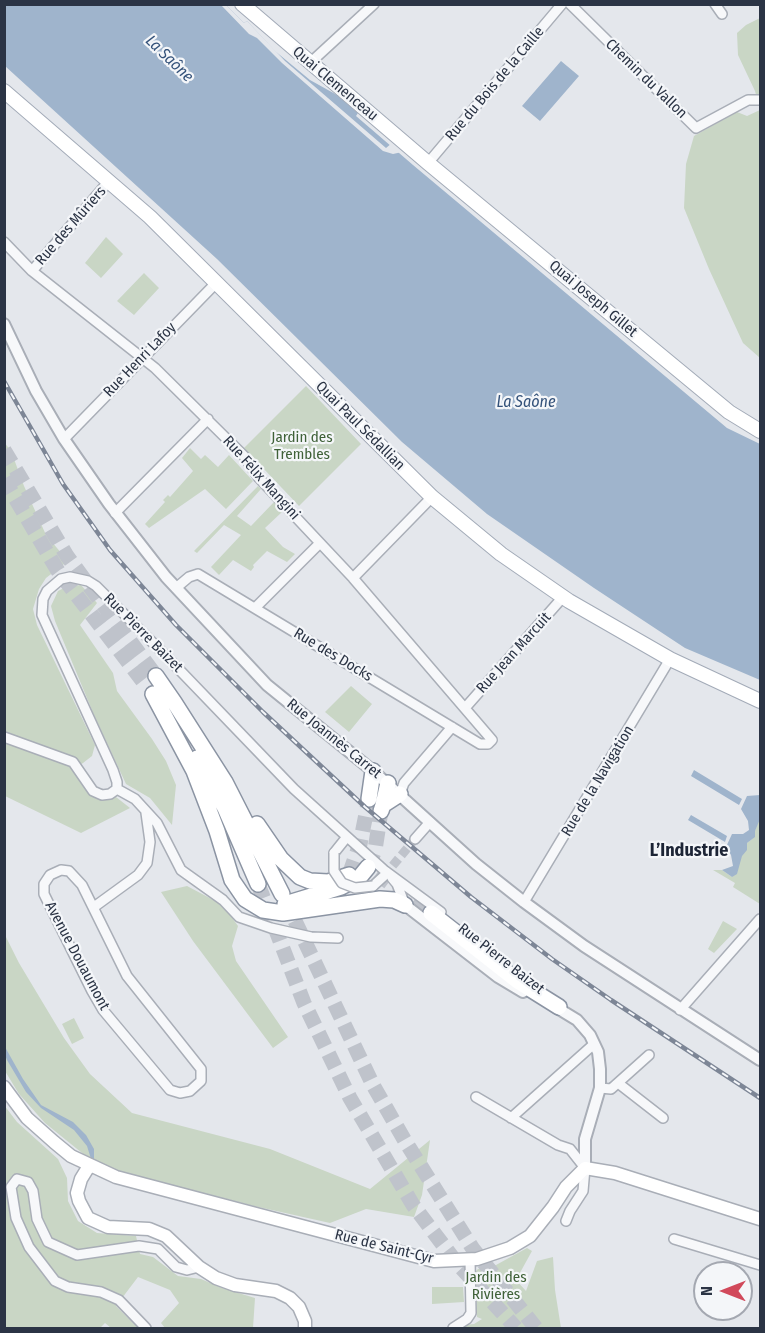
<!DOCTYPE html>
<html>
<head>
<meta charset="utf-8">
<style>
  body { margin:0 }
  #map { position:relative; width:765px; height:1333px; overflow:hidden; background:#e4e7ec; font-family:"Fira Sans Condensed",sans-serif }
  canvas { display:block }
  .frame { position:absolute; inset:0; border:6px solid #2b3445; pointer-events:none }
  .north { position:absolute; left:693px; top:1261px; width:60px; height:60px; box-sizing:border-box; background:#f4f6f9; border:2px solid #a4a8b1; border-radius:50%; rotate:270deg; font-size:16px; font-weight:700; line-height:24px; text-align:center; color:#2b3445 }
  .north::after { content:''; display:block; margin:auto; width:21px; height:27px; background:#d1495b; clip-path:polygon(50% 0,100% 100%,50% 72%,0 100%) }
</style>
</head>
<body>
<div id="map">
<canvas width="765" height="1333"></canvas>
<div class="frame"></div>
<div class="north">N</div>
</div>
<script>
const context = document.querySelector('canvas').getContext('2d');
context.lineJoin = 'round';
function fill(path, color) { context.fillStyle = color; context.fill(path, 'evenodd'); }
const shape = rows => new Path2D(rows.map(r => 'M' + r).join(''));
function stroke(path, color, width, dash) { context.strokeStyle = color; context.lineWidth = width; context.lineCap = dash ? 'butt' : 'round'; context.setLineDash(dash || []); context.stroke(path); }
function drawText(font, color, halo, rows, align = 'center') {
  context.font = font + ' "Fira Sans Condensed",sans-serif'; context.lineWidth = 4.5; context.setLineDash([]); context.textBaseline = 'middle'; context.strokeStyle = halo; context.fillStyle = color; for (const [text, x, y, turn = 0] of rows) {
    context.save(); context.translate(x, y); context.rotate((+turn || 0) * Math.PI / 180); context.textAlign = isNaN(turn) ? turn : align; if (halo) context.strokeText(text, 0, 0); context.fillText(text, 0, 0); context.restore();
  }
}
fill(shape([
  [760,18,760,358,743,343,709,269,684,208,686,164,694,136,737,112,747,116,760,110,755,91,738,55,737,33,746,25],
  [106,237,123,254,101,278,85,263],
  [144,273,159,288,134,315,117,301],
  [306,386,361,444,299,506,244,448],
  [4,442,11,451,24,486,46,535,68,561,46,578,39,589,33,609,37,625,95,745,92,756,83,763,73,769,89,793,100,799,116,797,130,808,81,833,5,796,4,650,6,649,4,643],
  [190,448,201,459,205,455,218,467,229,455,253,481,226,509,205,489,149,528,145,524,165,502,163,500,168,495,170,497,193,471,182,458],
  [258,486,261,489,237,516,251,526,274,502,282,512,265,528,283,547,295,554,287,562,267,551,253,565,254,567,251,571,233,560,219,575,211,567,241,535,224,525,197,553,194,551],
  [81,585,97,603,80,625,113,673,117,691,152,739,166,761,176,785,172,825,150,798,126,784,94,715,55,621,51,606,58,591,68,586],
  [351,686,372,704,349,732,325,712],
  [759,819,760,819,760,904,733,887,735,883,713,870,722,870,732,877,747,843,752,839],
  [187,886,223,905,238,926,232,946,236,961,288,1037,273,1048,193,941,161,892],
  [723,921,737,929,714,953,708,949],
  [5,935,19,963,64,1038,90,1074,132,1113,270,1149,370,1189,430,1140,422,1195,414,1217,366,1209,330,1223,254,1206,118,1171,87,1157,45,1123,19,1094,5,1071],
  [74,1018,84,1038,72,1044,62,1024],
  [4,1105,17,1122,58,1159,67,1178,68,1201,78,1221,97,1233,136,1236,140,1254,153,1257,178,1276,201,1279,222,1288,255,1298,253,1328,165,1328,161,1323,179,1303,170,1290,138,1277,116,1306,138,1328,111,1328,105,1323,100,1328,5,1328],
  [527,1248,532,1251,516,1280,526,1291,537,1261,553,1257,555,1290,561,1328,458,1328,462,1325,474,1324,482,1319,477,1317,476,1271,478,1269,496,1265],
  [432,1287,463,1287,464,1302,432,1304]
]), '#c9d6c5');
fill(shape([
  [5,5,226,5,244,23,247,21,275,51,310,80,337,95,358,113,356,116,413,165,727,428,760,444,760,680,685,648,594,588,487,514,402,442,217,259,5,66],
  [561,61,579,76,540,121,522,106],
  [694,770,742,799,739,805,691,776],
  [760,795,760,819,755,831,755,837,747,843,747,850,742,856,737,874,732,877,722,870,733,866,731,855,726,847,732,834,743,834,749,830,748,821,741,809,747,796],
  [691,815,727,836,725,842,688,820],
  [5,1047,23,1079,41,1105,73,1122,86,1135,94,1149,94,1160,91,1159,87,1146,74,1130,41,1108,26,1092,7,1060,5,1055]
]), '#9fb4cc');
fill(shape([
  [221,5,226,5,244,23,247,21,285,61,386,148,392,143,402,152,393,154,383,151,282,63,257,38,249,34]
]), '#e4e7ec');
stroke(shape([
  [384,876,415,839]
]), '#bfc3cb', 9, [9, 4.5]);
stroke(shape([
  [4,450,67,556,156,676],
  [4,479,58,571,145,684],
  [368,867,375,850,381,811],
  [355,872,363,870,372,870,431,913],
  [349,875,360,844,369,799],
  [258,884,304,1003,350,1098,413,1205,456,1262,516,1328],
  [285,900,373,1085,405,1141,473,1249,536,1328]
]), '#bfc3cb', 15, [15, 8]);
const minor = shape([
  [570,4,696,128,748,100,760,100],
  [715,4,722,14],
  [310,63,374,4],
  [428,163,562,4],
  [4,242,32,271,155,368,244,456,259,478,353,578,492,740,488,744,480,744,198,574,189,577,176,588],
  [32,271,109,181],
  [64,439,217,282],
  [115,513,208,419],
  [353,578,432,497],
  [255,608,320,543],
  [465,708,563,597],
  [4,737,73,762,93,791,102,795,110,794,117,789],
  [117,789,117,782,113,770,42,615,43,599,47,591,61,579,70,577,88,581,96,586,169,659,294,789,384,870,441,912],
  [117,789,135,799,157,823,181,870,223,900,239,917,271,928,311,937,338,938],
  [400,794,404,783,452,727],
  [415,839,430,822],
  [334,853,346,838],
  [61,870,69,871,82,885,127,976,201,1069,201,1081,190,1091,180,1093,170,1090,103,1010,92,991,44,894,44,884,50,875,61,870],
  [392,878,397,884,405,905],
  [373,886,384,876],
  [524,902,670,659],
  [94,907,138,875,147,863,150,842,146,813],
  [680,1010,760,919],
  [618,1083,663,1118],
  [600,1088,611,1089,649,1055],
  [476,1097,558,1145,570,1149,585,1168,583,1191,570,1211,566,1221],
  [511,1118,594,1044],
  [674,1239,760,1265],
  [146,1328,119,1300,101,1292,68,1287,55,1281,29,1247,16,1218,11,1187,17,1179,28,1182,33,1191,37,1219,48,1242,77,1255,139,1246,158,1249,176,1267,187,1270,199,1267],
  [453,1328,467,1319,471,1313,470,1260]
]);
const tertiary = shape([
  [4,324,36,391,64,439,109,504,166,577,267,685,373,771,476,864,524,902,584,946,760,1060],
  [405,905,498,977,523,992],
  [554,1006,577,1020,590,1035,598,1052,600,1069,600,1088,585,1139,585,1168]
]);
const secondary = shape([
  [4,1087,27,1118,54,1142,71,1156,116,1177,434,1261,477,1259,510,1248,530,1236,553,1207,566,1187,585,1168,615,1173,760,1219],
  [89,1166,81,1179,77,1193,79,1201,88,1218,108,1227,149,1229,166,1236,199,1267,216,1278,235,1285,276,1291,290,1298,299,1307,305,1321,305,1328]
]);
const primary = shape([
  [242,4,428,163,729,412,760,431],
  [4,91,150,217,432,497,501,554,569,601,670,659,760,701]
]);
const trunk = shape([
  [156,676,174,702,225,782,282,894],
  [153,694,194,771,217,831,232,880,245,899,263,910,283,913,380,899,394,900,405,905],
  [197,758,225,808,258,884],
  [369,799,373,771],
  [383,805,388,783],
  [381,811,383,805,400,794],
  [257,824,281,859,300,877,310,881,328,882,349,875],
  [285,904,341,887,359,878,368,867],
  [431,913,519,982,559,1007]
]);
stroke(minor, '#a9aeb7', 12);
stroke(tertiary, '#a9aeb7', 14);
stroke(secondary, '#a9aeb7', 15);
stroke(primary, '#a3abb8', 16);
stroke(trunk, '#8b94a3', 18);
stroke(minor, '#f7f8fa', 9);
stroke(tertiary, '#f7f8fa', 10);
stroke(secondary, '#fff', 12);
stroke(primary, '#fff', 14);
stroke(trunk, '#fff', 15);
const rail = shape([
  [4,381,63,484,110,550,176,625,263,712,365,807,471,897,552,959,611,1000,760,1098]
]);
stroke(rail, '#7d8696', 4.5);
stroke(rail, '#f4f6f9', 2, [7]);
const minorBridge = shape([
  [334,853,334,871,342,883,355,888,373,886]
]);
stroke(minorBridge, '#a9aeb7', 12, []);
stroke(minorBridge, '#f7f8fa', 9);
drawText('15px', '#2b3445', '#f4f6f9', [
  ["Chemin du Vallon",646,79,44],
  ["Quai Clemenceau",335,84,40],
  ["Rue du Bois de la Caille",495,84,-50],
  ["Rue des Mûriers",71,226,-49],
  ["Quai Joseph Gillet",593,299,40],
  ["Rue Henri Lafoy",140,360,-46],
  ["Quai Paul Sédallian",360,426,45],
  ["Rue Félix Mangini",261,478,48],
  ["Rue Pierre Baizet",143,633,45],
  ["Rue Jean Marcuit",514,653,-48],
  ["Rue des Docks",333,655,31],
  ["Rue Joannès Carret",334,739,39],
  ["Rue de la Navigation",598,781,-59],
  ["Avenue Douaumont",77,956,62],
  ["Rue Pierre Baizet",501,959,38],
  ["Rue de Saint-Cyr",384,1247,14]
]);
drawText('15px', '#3f6138', '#f4f6f9', [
  ["Jardin des",302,438],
  ["Trembles",302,455],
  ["Jardin des",496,1278],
  ["Rivières",496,1295]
]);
drawText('italic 16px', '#34527a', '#f4f6f9', [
  ["La Saône",169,59,44],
  ["La Saône",526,403]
]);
drawText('bold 18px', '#1d2536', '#f4f6f9', [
  ["L’Industrie",689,851]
]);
</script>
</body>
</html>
